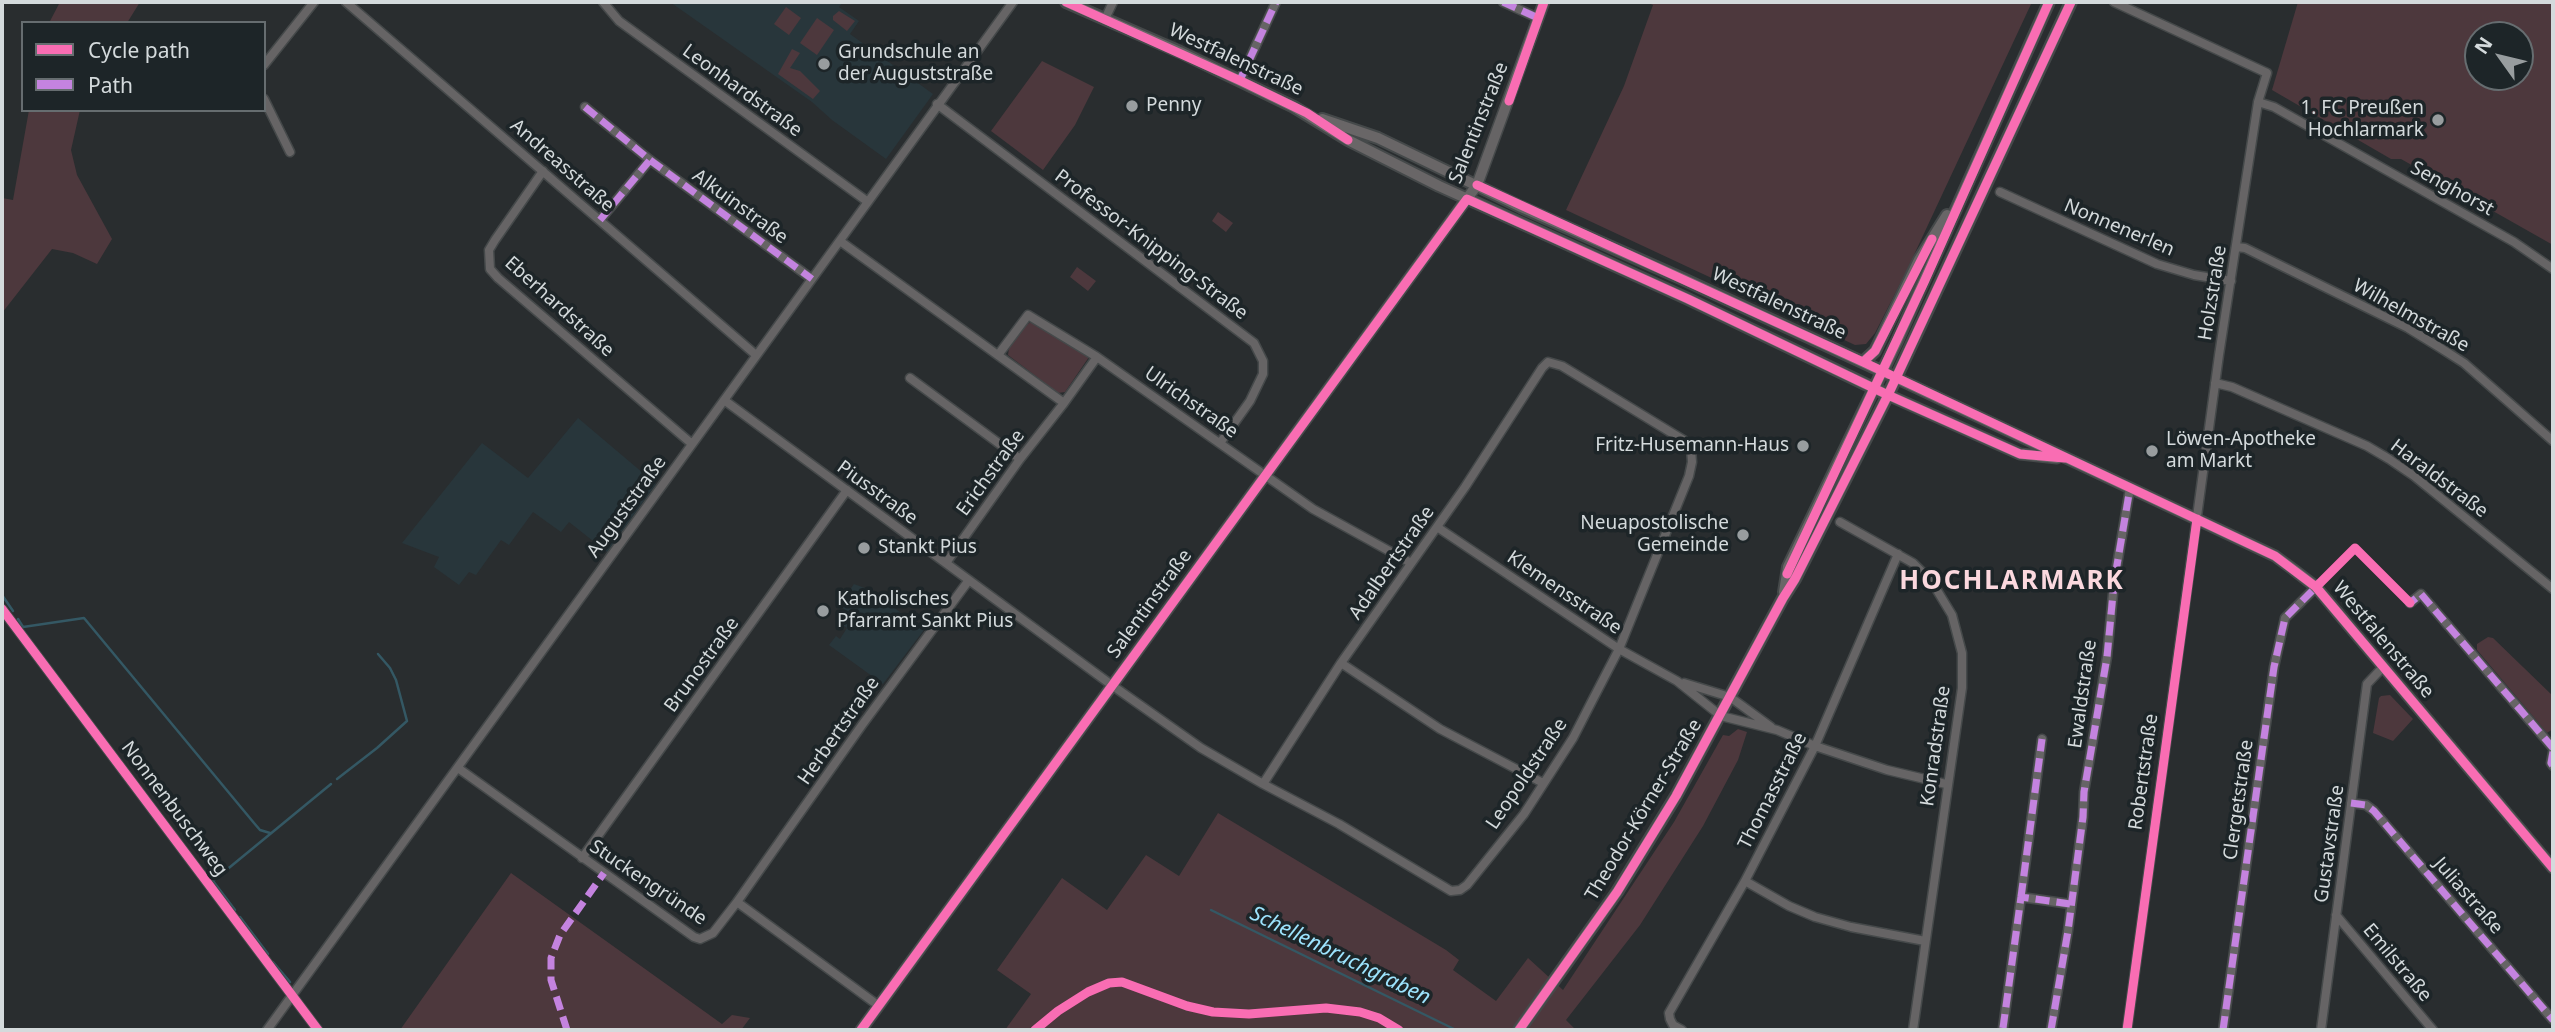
<!DOCTYPE html>
<html>
<head>
<meta charset="utf-8">
<style>
  body { margin:0 }
  #map { position:relative; width:2555px; height:1032px; overflow:hidden; background:#292d2f; font-family:"Noto Sans",sans-serif }
  canvas { display:block }
  .frame { position:absolute; inset:0; border:4px solid #d4dadc; pointer-events:none }
  .legend { position:absolute; left:21px; top:21px; width:245px; height:91px; box-sizing:border-box; background:#1d2528; border:2px solid #666d70; margin:0; padding:9px 12px; list-style:none; font-size:21px; color:#d4dadc }
  .legend li { display:flex; align-items:center; gap:14px; height:35px }
  .legend b { width:35px; border:2px solid #666d70 }
  .north { position:absolute; left:2464px; top:21px; width:70px; height:70px; box-sizing:border-box; background:#1d2528; border:2px solid #666d70; border-radius:50%; rotate:304deg; font-size:19px; font-weight:700; line-height:28px; text-align:center; color:#d4dadc }
  .north::after { content:''; display:block; margin:auto; width:24px; height:32px; background:#989d9f; clip-path:polygon(50% 0,100% 100%,50% 72%,0 100%) }
</style>
</head>
<body>
<div id="map">
<canvas width="2555" height="1032"></canvas>
<div class="frame"></div>
<ul class="legend">
<li><b style="height:9px;background:#f96db3"></b>Cycle path</li>
<li><b style="height:9px;background:#c483df"></b>Path</li>
</ul>
<div class="north">N</div>
</div>
<script>
const context = document.querySelector('canvas').getContext('2d');
context.lineJoin = 'round';
function fill(path, color) { context.fillStyle = color; context.fill(path, 'evenodd'); }
const shape = rows => new Path2D(rows.map(r => 'M' + r).join(''));
function stroke(path, color, width, dash) { context.strokeStyle = color; context.lineWidth = width; context.lineCap = dash ? 'butt' : 'round'; context.setLineDash(dash || []); context.stroke(path); }
function drawText(font, color, halo, rows, align = 'center') {
  context.font = font + ' "Noto Sans",sans-serif'; context.lineWidth = 7; context.setLineDash([]); context.textBaseline = 'middle'; context.strokeStyle = halo; context.fillStyle = color; for (const [text, x, y, turn = 0] of rows) {
    context.save(); context.translate(x, y); context.rotate((+turn || 0) * Math.PI / 180); context.textAlign = isNaN(turn) ? turn : align; if (halo) context.strokeText(text, 0, 0); context.fillText(text, 0, 0); context.restore();
  }
}
fill(shape([
  [670,2,843,2,839,7,859,21,850,34,933,94,886,159,832,120,812,102],
  [578,418,656,484,607,552,569,522,561,532,533,512,509,545,501,540,476,575,469,572,459,585,434,567,439,557,402,543,482,443,528,478],
  [854,584,878,593,877,595,924,630,883,684,829,645,836,636,840,639,847,628,841,624,849,613,839,605]
]), '#28363b');
fill(shape([
  [60,2,140,2,127,23,49,23],
  [1646,2,2032,2,1906,272,1875,333,1866,344,1855,345,1566,210,1624,86,1653,5],
  [2298,2,2553,2,2553,245,2401,159,2391,159,2272,90],
  [2478,35,2520,35,2520,77,2478,77],
  [786,7,801,18,789,35,774,24],
  [839,11,855,21,847,31,833,20,833,16],
  [817,18,834,30,817,55,800,43],
  [792,49,800,53,790,68,800,71,820,91,813,99,778,74],
  [1042,61,1094,87,1075,125,1043,170,991,131],
  [29,110,80,110,71,150,77,175,112,239,97,264,73,253,52,249,2,313,2,198,13,200],
  [1218,212,1233,223,1226,232,1212,221],
  [1077,267,1096,281,1088,291,1070,277],
  [1031,322,1089,357,1065,392,1058,393,1008,355,1009,348,1024,326],
  [2488,637,2493,638,2553,696,2553,729,2547,733,2477,650,2477,644],
  [2390,695,2413,719,2393,741,2373,733,2379,698,2381,696],
  [1738,729,1747,732,1738,760,1703,826,1640,925,1566,1020,1576,1030,1005,1030,1031,994,997,970,1062,878,1107,910,1146,855,1179,876,1218,813,1446,950,1459,960,1453,970,1496,1001,1528,958,1563,990,1674,822,1723,735,1729,736],
  [511,873,722,1024,732,1015,750,1018,741,1030,400,1030]
]), '#4d383d');
stroke(shape([
  [2,595,13,611],
  [18,619,23,627,84,618,254,823,260,830,270,833],
  [337,779,377,748,407,721,396,680,390,668,378,654],
  [235,910,213,881,331,784],
  [1211,910,1456,1030],
  [240,917,268,954],
  [273,962,290,982]
]), '#345864', 2.5);
const minor = shape([
  [346,2,756,355],
  [603,2,619,21,868,202],
  [1503,2,1538,18],
  [2114,2,2267,73,2258,102,2219,355,2127,1030],
  [1105,19,1113,2],
  [264,65,314,2],
  [1240,80,1276,2],
  [264,99,290,152],
  [2258,102,2274,107,2514,242,2553,269],
  [937,104,1254,343,1263,361,1263,374,1250,401,1220,443],
  [585,107,650,160,812,279],
  [543,171,495,240,489,250,490,269,498,278,692,444],
  [2000,192,2157,264,2194,275,2231,281],
  [600,220,650,160],
  [840,241,1064,403,1097,357],
  [2236,247,2245,248,2408,328,2439,347,2464,363,2553,441],
  [998,355,1028,315,1097,357,1313,509,1411,563],
  [910,378,1020,459],
  [2215,383,2232,387,2367,446,2389,459,2414,476,2553,589],
  [724,400,1113,686,1201,748,1263,784,1339,824,1451,891,1460,890,1467,885,1524,814,1573,738,1592,701,1619,649,1689,476,1692,462,1691,449,1685,441,1562,366,1548,362,1542,368,1465,487,1341,663,1263,784],
  [1840,522,1913,563,1932,582,1952,615,1962,653,1962,688,1913,1030],
  [1437,527,1619,649,1677,681,1721,716,1777,730,1815,746,1887,770,1946,784],
  [946,563,1020,459,1064,403],
  [2410,603,2421,594,2553,748],
  [2,609,318,1030],
  [1341,663,1440,729,1543,783],
  [1684,683,1730,697,1771,727],
  [2553,752,2551,763,2553,766],
  [458,768,694,937,700,939,713,933,737,902,879,1006],
  [2351,803,2366,805,2374,811,2553,1020],
  [582,858,847,490],
  [1745,881,1789,906,1815,917,1851,927,1925,941],
  [2021,897,2042,739],
  [737,902,862,725,969,580],
  [2336,915,2433,1030],
  [2003,1028,2021,897,2070,904],
  [267,1030,1013,2],
  [1682,1030,1673,1025,1670,1019,1669,1013,1745,881,1815,746,1898,554],
  [2051,1030,2068,931,2083,817,2084,792,2107,657,2114,583,2130,488],
  [2223,1030,2274,667,2285,618,2316,587],
  [2321,1030,2367,684,2383,667]
]);
const tertiary = shape([
  [1896,378,2275,556,2294,570,2316,587,2553,868],
  [1888,395,2020,454,2057,458],
  [861,1030,1477,185,1544,2]
]);
const secondary = shape([
  [1066,2,1180,52,1294,107,1348,140,1439,186,1688,299,1888,395],
  [1322,119,1378,138,1521,207,1683,279,1888,374],
  [1863,362,1875,351,1919,260,1947,215],
  [1784,592,1788,567,1897,341,2049,2],
  [1519,1030,1617,892,1676,796,1783,598,1795,579,1888,395,2071,2]
]);
stroke(minor, '#45494a', 11);
stroke(tertiary, '#45494a', 13);
stroke(secondary, '#45494a', 14);
stroke(minor, '#666465', 8);
stroke(tertiary, '#666465', 10);
stroke(secondary, '#696667', 10);
stroke(shape([
  [1503,2,1538,18],
  [1240,80,1276,2],
  [585,107,650,160,812,279],
  [600,220,650,160],
  [2405,599,2410,603,2421,594,2553,748],
  [2553,752,2551,763,2553,766],
  [2351,803,2366,805,2374,811,2553,1020],
  [2021,897,2042,739],
  [2003,1028,2021,897,2070,904],
  [567,1030,551,980,551,958,560,935,604,873],
  [2051,1030,2068,931,2083,817,2084,792,2107,657,2114,583,2130,488],
  [2223,1030,2274,667,2285,618,2319,584]
]), '#c483df', 7, [14, 7]);
stroke(shape([
  [1066,2,1243,82,1307,113,1348,140],
  [1509,101,1544,2],
  [1477,185,1863,362,2275,556,2316,587,2553,868],
  [1863,362,1875,351,1932,239],
  [1787,574,1925,280,2049,2],
  [2316,587,2355,548,2410,603],
  [2,609,318,1030],
  [861,1030,1467,199,1688,299,1888,395,2020,454,2064,458],
  [1035,1030,1058,1011,1088,992,1109,983,1122,982,1187,1006,1213,1012,1249,1014,1326,1008,1360,1012,1379,1018,1399,1030],
  [1519,1030,1617,892,1676,796,1783,598,1795,579,1888,395,2071,2],
  [2127,1030,2197,519]
]), '#f96db3', 9);
for (const [x, y, r, color] of [
  [824,64,7,"#989d9f"],
  [1132,106,7,"#989d9f"],
  [2438,120,7,"#989d9f"],
  [1803,446,7,"#989d9f"],
  [2152,451,7,"#989d9f"],
  [1743,535,7,"#989d9f"],
  [864,548,7,"#989d9f"],
  [823,611,7,"#989d9f"]
]) { const dot = new Path2D(); dot.arc(x, y, r, 0, 2 * Math.PI); context.fillStyle = color; context.fill(dot); stroke(dot, '#1d2528', 2.5); }
drawText('19px', '#d4dadc', '#1d2528', [
  ["Grundschule an",838,53],
  ["der Auguststraße",838,75],
  ["Penny",1146,106],
  ["1. FC Preußen",2424,109,"right"],
  ["Hochlarmark",2424,131,"right"],
  ["Löwen-Apotheke",2166,440],
  ["am Markt",2166,462],
  ["Fritz-Husemann-Haus",1789,446,"right"],
  ["Neuapostolische",1729,524,"right"],
  ["Gemeinde",1729,546,"right"],
  ["Stankt Pius",878,548],
  ["Katholisches",837,600],
  ["Pfarramt Sankt Pius",837,622]
], 'left');
drawText('19px', '#d4dadc', '#1d2528', [
  ["Westfalenstraße",1236,60,25],
  ["Leonhardstraße",742,91,36],
  ["Salentinstraße",1479,123,-68],
  ["Andreasstraße",562,166,41],
  ["Senghorst",2452,189,29],
  ["Alkuinstraße",740,207,36],
  ["Nonnenerlen",2119,228,23],
  ["Professor-Knipping-Straße",1151,245,37],
  ["Holzstraße",2213,293,-81],
  ["Westfalenstraße",1779,304,25],
  ["Eberhardstraße",559,307,42],
  ["Wilhelmstraße",2411,316,29],
  ["Ulrichstraße",1191,403,35],
  ["Erichstraße",991,473,-54],
  ["Haraldstraße",2439,479,37],
  ["Piusstraße",877,493,36],
  ["Auguststraße",627,507,-54],
  ["Adalbertstraße",1392,563,-55],
  ["Klemensstraße",1564,593,34],
  ["Salentinstraße",1150,604,-54],
  ["Westfalenstraße",2383,640,50],
  ["Brunostraße",702,665,-54],
  ["Ewaldstraße",2083,694,-82],
  ["Herbertstraße",839,731,-55],
  ["Konradstraße",1936,746,-82],
  ["Robertstraße",2144,772,-82],
  ["Leopoldstraße",1527,774,-56],
  ["Thomasstraße",1773,791,-63],
  ["Clergetstraße",2239,800,-82],
  ["Nonnenbuschweg",174,809,53],
  ["Theodor-Körner-Straße",1644,810,-59],
  ["Gustavstraße",2330,844,-82],
  ["Stuckengründe",648,883,34],
  ["Juliastraße",2468,896,49],
  ["Emilstraße",2397,963,50]
]);
drawText('italic 21px', '#9de4fe', '#1d2528', [
  ["Schellenbruchgraben",1340,956,26]
]);
context.letterSpacing = '2px';
drawText('bold 26px', '#fbd8de', '#1d2528', [
  ["HOCHLARMARK",2012,582]
]);
context.letterSpacing = '0px';
</script>
</body>
</html>
